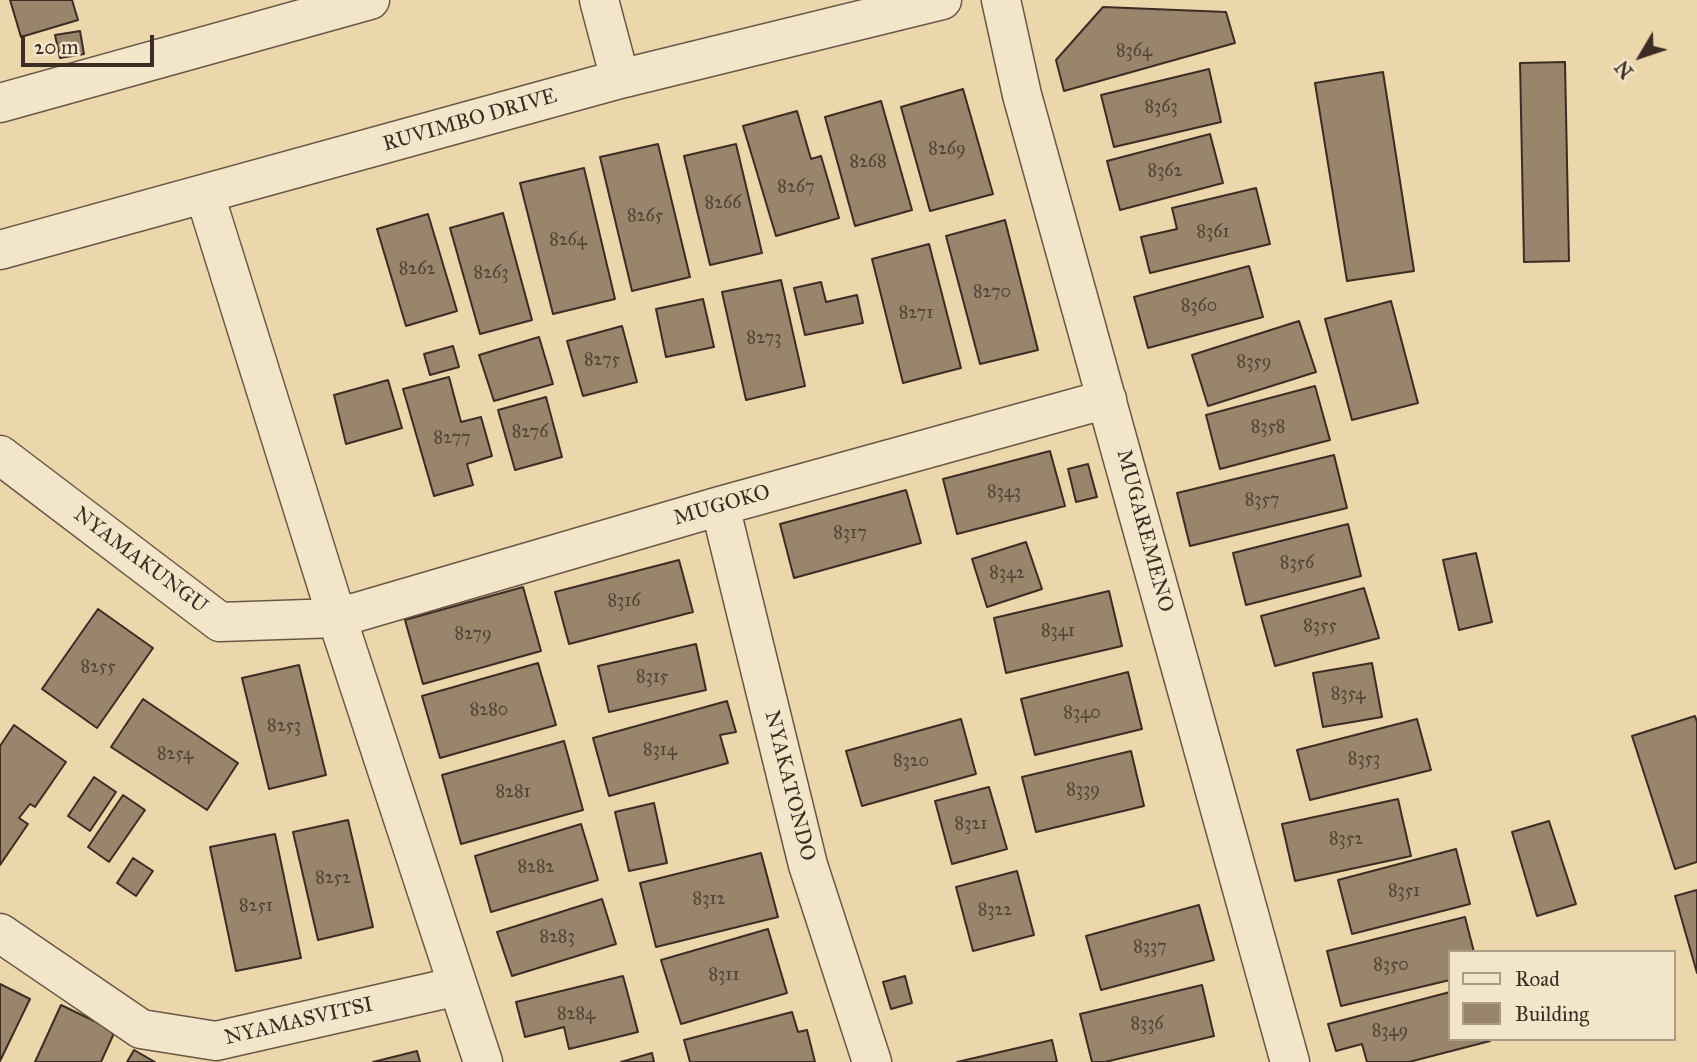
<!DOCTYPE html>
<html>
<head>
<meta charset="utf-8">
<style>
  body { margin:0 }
  #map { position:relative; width:1697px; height:1062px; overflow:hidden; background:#ecd7ac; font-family:"IM FELL Great Primer",serif }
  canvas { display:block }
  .legend { position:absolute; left:1448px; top:950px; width:228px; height:91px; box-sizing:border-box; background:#f3e5c9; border:2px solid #aa9b87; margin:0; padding:9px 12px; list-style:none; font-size:21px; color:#3c2c24 }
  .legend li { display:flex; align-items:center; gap:14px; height:35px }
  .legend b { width:35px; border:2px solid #aa9b87 }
  .north { position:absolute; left:1606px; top:21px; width:70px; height:70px; -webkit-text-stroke:5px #f3e5c9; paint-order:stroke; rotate:231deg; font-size:19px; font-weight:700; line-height:28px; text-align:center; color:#3c2c24 }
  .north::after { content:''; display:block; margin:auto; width:24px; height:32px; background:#3c2c24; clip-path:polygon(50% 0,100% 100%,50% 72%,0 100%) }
  .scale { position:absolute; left:21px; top:35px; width:133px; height:32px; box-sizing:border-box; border:4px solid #3c2c24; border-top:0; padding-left:9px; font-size:21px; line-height:24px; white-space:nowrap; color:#3c2c24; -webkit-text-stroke:5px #f3e5c9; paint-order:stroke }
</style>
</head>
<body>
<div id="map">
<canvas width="1697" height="1062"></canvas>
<ul class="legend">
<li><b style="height:9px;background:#f3e5c9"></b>Road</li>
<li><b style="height:19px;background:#98856b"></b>Building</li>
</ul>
<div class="north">N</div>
<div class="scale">20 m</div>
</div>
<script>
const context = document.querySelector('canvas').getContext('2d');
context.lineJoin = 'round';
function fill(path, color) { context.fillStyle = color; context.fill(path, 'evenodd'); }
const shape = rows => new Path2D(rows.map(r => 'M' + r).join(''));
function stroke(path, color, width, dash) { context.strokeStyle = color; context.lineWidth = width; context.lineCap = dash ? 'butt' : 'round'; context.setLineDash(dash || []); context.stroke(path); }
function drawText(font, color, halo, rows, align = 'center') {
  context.font = font + ' "IM FELL Great Primer",serif'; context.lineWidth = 5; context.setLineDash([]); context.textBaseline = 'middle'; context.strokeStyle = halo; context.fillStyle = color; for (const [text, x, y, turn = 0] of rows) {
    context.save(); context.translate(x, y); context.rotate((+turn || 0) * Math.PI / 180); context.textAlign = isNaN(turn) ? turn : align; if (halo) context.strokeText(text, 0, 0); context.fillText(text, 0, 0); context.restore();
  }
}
const building = shape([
  [10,0,72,0,78,20,21,37,10,0],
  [1103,7,1226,12,1235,43,1064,91,1056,60,1103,7],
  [80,31,84,54,60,58,55,35,80,31],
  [1565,62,1569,261,1524,262,1520,63,1565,62],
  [1209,69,1221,122,1114,147,1101,95,1209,69],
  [1383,72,1414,271,1347,281,1315,83,1383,72],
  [963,89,993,194,930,211,901,107,963,89],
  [881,101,912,210,855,226,825,117,881,101],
  [797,111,811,159,821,156,839,218,776,236,743,126,797,111],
  [1210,134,1223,183,1120,210,1107,161,1210,134],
  [658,144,690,277,632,291,600,157,658,144],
  [736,144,762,253,710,265,684,156,736,144],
  [584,168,615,299,553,314,520,183,584,168],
  [1256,188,1270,244,1150,273,1141,237,1177,229,1172,208,1256,188],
  [503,213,532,320,480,334,450,228,503,213],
  [428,214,457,311,406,326,377,229,428,214],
  [1005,220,1038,350,980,364,946,236,1005,220],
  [929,244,961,368,903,383,872,259,929,244],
  [1249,266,1263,317,1148,348,1134,297,1249,266],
  [781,280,805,386,746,400,722,292,781,280],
  [821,282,826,302,857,295,863,323,805,335,794,288,821,282],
  [703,299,714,347,666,357,656,309,703,299],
  [1391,301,1418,403,1352,420,1325,319,1391,301],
  [1299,321,1316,372,1208,406,1192,355,1299,321],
  [622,326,637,382,583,396,567,341,622,326],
  [539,337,553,384,494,401,479,355,539,337],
  [453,346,459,367,430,375,424,354,453,346],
  [449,377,461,422,481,417,492,456,467,464,473,485,434,496,403,389,449,377],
  [388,380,402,428,346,444,334,395,388,380],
  [1315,386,1330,440,1220,469,1206,415,1315,386],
  [546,397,562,457,515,470,498,410,546,397],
  [1050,451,1065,506,957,534,943,479,1050,451],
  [1334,455,1347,508,1190,546,1177,493,1334,455],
  [1088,464,1097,497,1076,502,1068,469,1088,464],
  [906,490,921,543,794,578,780,524,906,490],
  [1348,524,1361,576,1246,605,1233,553,1348,524],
  [1026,542,1042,589,987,607,972,559,1026,542],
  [1476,553,1492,622,1459,630,1443,560,1476,553],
  [679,560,693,612,569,644,555,592,679,560],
  [523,587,541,651,423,684,405,620,523,587],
  [1364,588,1379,638,1275,666,1261,616,1364,588],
  [1109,591,1122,646,1006,673,994,618,1109,591],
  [98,609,153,648,97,728,42,689,98,609],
  [696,644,706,690,609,712,598,666,696,644],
  [538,663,556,725,440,758,422,696,538,663],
  [1372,663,1382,717,1323,727,1313,673,1372,663],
  [299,665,326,775,269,789,242,678,299,665],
  [1128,672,1142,729,1035,755,1021,699,1128,672],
  [143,699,238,763,207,810,111,747,143,699],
  [727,701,736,732,720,735,728,763,609,796,593,738,727,701],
  [1695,716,1697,722,1697,862,1675,869,1632,736,1695,716],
  [961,719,976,774,862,806,846,751,961,719],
  [1417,719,1431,770,1310,800,1297,750,1417,719],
  [14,725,66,762,35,807,30,804,19,818,28,824,0,865,0,746,14,725],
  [564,741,583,810,461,844,442,775,564,741],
  [1131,751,1144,806,1036,832,1022,777,1131,751],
  [94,777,116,792,90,831,68,816,94,777],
  [989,787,1007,849,952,864,935,801,989,787],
  [123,795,145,810,109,862,88,847,123,795],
  [1398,799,1411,856,1295,881,1282,824,1398,799],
  [654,803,667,863,629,871,615,812,654,803],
  [348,820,373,927,318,940,293,832,348,820],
  [1549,821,1576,904,1537,916,1512,832,1549,821],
  [581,824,598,880,491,912,475,856,581,824],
  [275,834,301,958,236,971,210,847,275,834],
  [1456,849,1470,904,1352,934,1338,880,1456,849],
  [761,853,778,917,656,947,640,883,761,853],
  [133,858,153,871,136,896,117,883,133,858],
  [1017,871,1034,935,973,951,956,887,1017,871],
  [1697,890,1697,973,1675,896,1697,890],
  [602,899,616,944,512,976,497,932,602,899],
  [1199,905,1214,960,1101,990,1086,936,1199,905],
  [1465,917,1474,952,1450,952,1450,980,1341,1006,1327,951,1465,917],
  [768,929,787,993,681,1024,661,960,768,929],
  [623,976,638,1032,569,1049,564,1027,525,1037,516,1002,623,976],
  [905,976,912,1003,891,1009,883,982,905,976],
  [0,984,30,999,0,1061,0,984],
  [1202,985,1214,1036,1105,1062,1092,1062,1080,1014,1202,985],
  [1450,992,1450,1039,1489,1039,1490,1041,1409,1062,1367,1062,1362,1044,1336,1051,1328,1024,1450,992],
  [61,1005,115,1031,101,1062,35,1062,61,1005],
  [792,1012,798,1032,807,1030,815,1062,690,1062,684,1040,792,1012],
  [1052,1040,1057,1062,957,1062,1052,1040],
  [134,1050,155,1062,127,1062,134,1050],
  [417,1051,420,1062,373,1062,417,1051],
  [652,1053,654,1062,621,1062,652,1053]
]);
fill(building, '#98856b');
stroke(building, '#3c2c24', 2);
const minor = shape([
  [599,0,620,79],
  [1001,0,1022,95,1290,1062],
  [0,103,370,0],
  [205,195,337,618,483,1062],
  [0,250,620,79,942,0],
  [0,455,220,622,337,618,720,506,1107,399],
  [720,506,808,865,872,1062],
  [0,933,141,1029,216,1041,458,986]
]);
stroke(minor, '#685746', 41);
stroke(minor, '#f3e5c9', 38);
drawText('18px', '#534236', null, [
  ["8364",1134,52],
  ["8363",1161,108],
  ["8269",947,150],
  ["8268",868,163],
  ["8362",1165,172],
  ["8267",796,188],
  ["8266",723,204],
  ["8265",645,217],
  ["8361",1213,233],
  ["8264",568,241],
  ["8262",417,270],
  ["8263",491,274],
  ["8270",992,293],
  ["8360",1199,307],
  ["8271",916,314],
  ["8273",764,339],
  ["8275",602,361],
  ["8359",1254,363],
  ["8358",1268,428],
  ["8276",530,433],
  ["8277",452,439],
  ["8343",1004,493],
  ["8357",1262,501],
  ["8317",850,534],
  ["8356",1297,564],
  ["8342",1007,574],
  ["8316",624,602],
  ["8355",1320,627],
  ["8341",1058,632],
  ["8279",473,635],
  ["8255",98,668],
  ["8315",652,678],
  ["8354",1348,695],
  ["8280",489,711],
  ["8340",1082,714],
  ["8253",284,727],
  ["8314",660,751],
  ["8254",175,755],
  ["8353",1364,760],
  ["8320",911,762],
  ["8339",1083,791],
  ["8281",513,793],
  ["8321",971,825],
  ["8352",1346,840],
  ["8282",536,868],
  ["8252",333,879],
  ["8351",1404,892],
  ["8312",709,900],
  ["8251",256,907],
  ["8322",995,911],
  ["8283",557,938],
  ["8337",1150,948],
  ["8350",1391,966],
  ["8311",724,976],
  ["8284",576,1015],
  ["8336",1147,1025],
  ["8349",1390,1032]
]);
drawText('21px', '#3c2c24', '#f3e5c9', [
  ["RUVIMBO DRIVE",470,121,-16],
  ["MUGOKO",722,506,-16],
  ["MUGAREMENO",1144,531,75],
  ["NYAMAKUNGU",140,561,37],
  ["NYAKATONDO",789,786,76],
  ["NYAMASVITSI",299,1022,-13]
]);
</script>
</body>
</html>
